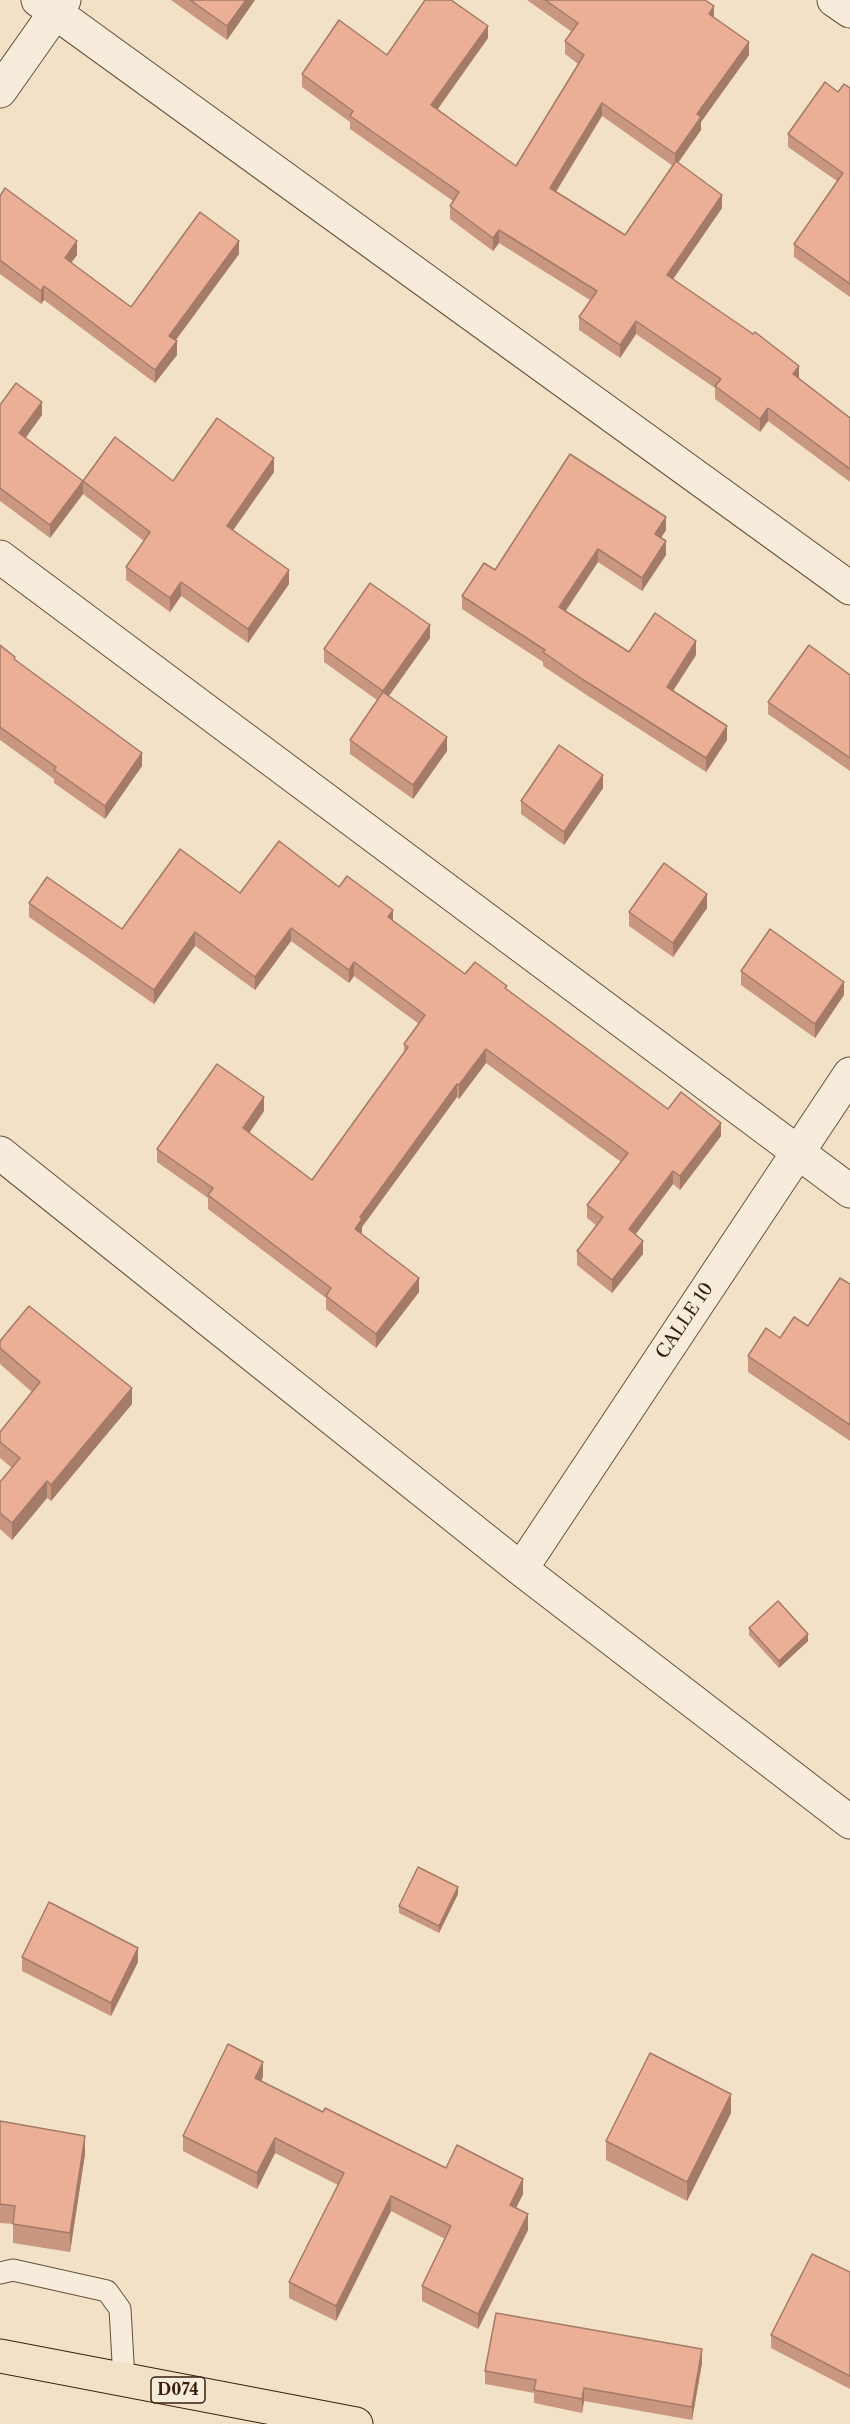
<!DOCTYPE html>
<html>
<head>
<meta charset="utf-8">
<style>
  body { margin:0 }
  canvas { display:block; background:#f3e1c7 }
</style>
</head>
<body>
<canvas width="850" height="2424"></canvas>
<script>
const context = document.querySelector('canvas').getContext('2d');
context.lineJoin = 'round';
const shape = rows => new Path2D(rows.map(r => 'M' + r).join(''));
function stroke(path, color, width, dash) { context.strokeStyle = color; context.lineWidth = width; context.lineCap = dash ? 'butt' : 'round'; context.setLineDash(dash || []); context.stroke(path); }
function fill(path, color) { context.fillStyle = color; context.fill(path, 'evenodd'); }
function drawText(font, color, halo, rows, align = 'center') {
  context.font = font + ' "Libre Caslon Text",serif'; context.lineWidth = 5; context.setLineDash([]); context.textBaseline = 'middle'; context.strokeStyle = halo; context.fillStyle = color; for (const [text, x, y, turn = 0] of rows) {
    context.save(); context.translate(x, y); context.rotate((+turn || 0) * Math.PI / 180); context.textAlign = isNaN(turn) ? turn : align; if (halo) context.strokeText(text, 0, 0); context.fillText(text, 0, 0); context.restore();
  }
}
const lane = shape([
  [0,2273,13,2270,107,2291,120,2309,124,2380]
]);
const street = shape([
  [38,0,850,588],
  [834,0,850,11],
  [0,91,64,0],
  [0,557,850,1191],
  [0,1153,521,1569,850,1822],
  [521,1569,850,1074]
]);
const primary = shape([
  [0,2356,356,2424]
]);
stroke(lane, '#67503a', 23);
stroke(street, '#67503a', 35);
stroke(primary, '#381f0b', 35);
stroke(lane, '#f7ecdb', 21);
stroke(street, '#f7ecdb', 33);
stroke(primary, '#f3e1c7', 33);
fill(shape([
  [171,0,255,0,227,40],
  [527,0,705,0,714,17,749,55,701,122,701,130,678,163,722,208,673,279,850,418,850,482,768,421,760,432,715,399,715,388,636,334,620,358,579,330,579,317,590,300,499,243,493,251,450,219,450,206,453,201,350,129,350,122,302,87,302,74,387,55,488,38,438,109,516,166,578,64,565,54,565,41,572,32],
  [602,116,673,166,625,235,556,192],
  [850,88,850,297,794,257,794,244,837,181,788,147,788,134,838,92],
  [0,196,77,255,71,263,131,307,239,254,176,340,177,355,155,383,44,300,41,304,0,274],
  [0,405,42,415,25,438,83,481,173,481,274,472,233,530,289,584,248,643,181,596,170,612,126,580,126,567,144,541,83,494,50,538,0,501],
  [666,530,661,538,666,555,642,591,598,562,566,611,629,652,696,655,673,691,727,740,706,772,582,692,543,666,543,662,462,609,462,596,495,570],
  [430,638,389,696,447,751,413,799,350,754,350,740,377,700,324,662,324,649],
  [0,645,15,660,142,766,105,819,54,783,54,779,0,740],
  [850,675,850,771,768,714,768,702],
  [603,788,564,845,521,814,521,801],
  [339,887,393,921,465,974,507,990,668,1109,721,1136,680,1190,673,1184,635,1235,643,1254,612,1293,577,1265,577,1251,597,1226,587,1218,587,1205,621,1162,486,1063,459,1099,457,1097,362,1227,362,1232,361,1234,419,1292,376,1348,326,1309,326,1298,208,1209,208,1198,157,1162,157,1149,264,1111,249,1133,312,1180,404,1054,404,1044,419,1024,354,976,349,983,291,941,255,990,195,946,154,1004,29,917,29,903,122,929,240,893],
  [707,908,673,957,629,926,629,912],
  [741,971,844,995,815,1038,741,985],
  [850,1284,850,1441,748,1372,748,1356,780,1338,808,1326],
  [0,1341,132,1404,51,1501,47,1498,12,1540,0,1529,0,1482,12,1468,0,1458,0,1432,32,1392,0,1364],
  [749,1628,808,1641,779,1668,749,1635],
  [458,1894,439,1933,399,1913,399,1906],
  [22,1957,138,1962,111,2016,22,1971],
  [263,2077,261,2081,323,2112,446,2168,523,2194,516,2208,528,2230,478,2329,422,2301,422,2286,445,2239,391,2211,336,2321,289,2298,289,2282,338,2185,275,2153,257,2189,183,2151,183,2136],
  [731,2113,687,2201,606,2160,606,2141],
  [0,2121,85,2154,70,2252,13,2243,13,2224,0,2223],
  [850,2272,850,2389,771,2348,771,2335],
  [702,2363,692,2420,584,2401,582,2413,534,2403,534,2393,485,2384,485,2371]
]), '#c99680');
fill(shape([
  [246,0,255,0,227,40,227,26],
  [714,6,714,19,709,14],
  [488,26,488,38,431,118,431,105],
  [749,42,749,55,701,122,701,130,675,167,675,154,697,114],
  [602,103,602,116,550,201,550,188],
  [722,195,722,208,667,288,667,275],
  [499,230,499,243,493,251,493,238],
  [77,241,77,255,65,271,65,258],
  [239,241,239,254,169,349,169,336],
  [44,286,44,300,41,304,41,291],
  [636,321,636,334,620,358,620,345],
  [177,341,177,355,155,383,155,370],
  [799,366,799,379,793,374],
  [42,402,42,415,19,447,19,433],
  [768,408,768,421,760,432,760,419],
  [274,458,274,472,227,539,227,526],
  [83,481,83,494,50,538,50,525],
  [666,517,666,530,655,547,655,534],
  [666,541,666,555,642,591,642,578],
  [598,549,598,562,559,620,559,607],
  [289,570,289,584,248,643,248,629],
  [181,582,181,596,170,612,170,598],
  [430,625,430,638,383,704,383,691],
  [696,641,696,655,667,700,667,687],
  [727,726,727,740,706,772,706,758],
  [447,737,447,751,413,799,413,785],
  [142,753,142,766,105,819,105,806],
  [603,775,603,788,564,845,564,832],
  [707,894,707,908,673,957,673,943],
  [393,910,393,924,388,917],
  [291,928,291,941,255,990,255,977],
  [195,932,195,946,154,1004,154,990],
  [354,962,354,976,349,983,349,970],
  [844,982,844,995,815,1038,815,1024],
  [486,1049,486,1063,459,1099,459,1085],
  [457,1084,457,1097,362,1227,362,1232,355,1243,355,1229,360,1217],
  [264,1097,264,1111,243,1142,243,1128],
  [721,1123,721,1136,680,1190,680,1176],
  [673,1171,673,1184,629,1243,629,1229],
  [643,1241,643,1254,612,1293,612,1280],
  [419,1278,419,1292,376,1348,376,1334],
  [132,1388,132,1404,51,1501,51,1485],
  [47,1481,47,1498,12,1540,12,1523],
  [808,1634,808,1641,779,1668,779,1661],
  [458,1887,458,1894,439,1933,439,1926],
  [138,1948,138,1962,111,2016,111,2003],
  [263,2062,263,2077,255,2093,255,2078],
  [731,2094,731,2113,687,2201,687,2182],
  [85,2136,85,2154,70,2252,70,2233],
  [275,2138,275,2153,257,2189,257,2173],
  [523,2179,523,2194,510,2220,510,2205],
  [391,2196,391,2211,336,2321,336,2306],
  [528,2214,528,2230,478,2329,478,2314],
  [702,2349,702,2363,692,2420,692,2407],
  [584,2388,584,2401,582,2413,582,2399]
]), '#a47a68');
const building = shape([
  [190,0,246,0,227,26,190,0],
  [425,0,451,0,488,26,431,105,516,166,584,55,565,41,578,23,545,0,705,0,714,6,709,14,749,42,697,114,701,117,675,154,602,103,550,188,625,235,676,161,722,195,667,275,753,334,755,332,799,366,793,374,850,418,850,469,768,408,760,419,715,386,721,379,636,321,620,345,579,317,597,291,499,230,493,238,450,206,459,192,350,116,353,111,302,74,339,20,387,55,425,0],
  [825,82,838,92,844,84,850,88,850,284,794,244,843,173,788,134,825,82],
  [5,188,77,241,65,258,131,307,200,212,239,241,169,336,177,341,155,370,44,286,41,291,0,260,0,196,5,188],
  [16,383,42,402,19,433,83,481,50,525,0,488,0,405,16,383],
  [217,418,274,458,227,526,289,570,248,629,181,582,170,598,126,567,150,532,83,481,115,437,173,481,217,418],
  [570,454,666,517,655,534,666,541,642,578,598,549,559,607,629,652,655,613,696,641,667,687,727,726,706,758,582,679,543,652,545,650,462,596,484,563,495,570,570,454],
  [370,583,430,625,383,691,324,649,370,583],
  [0,645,15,657,14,659,142,753,105,806,54,770,56,767,0,727,0,645],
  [809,645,850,675,850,758,768,702,809,645],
  [383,692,447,737,413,785,350,740,383,692],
  [559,745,603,775,564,832,521,801,559,745],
  [279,841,339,887,347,876,393,910,388,917,465,974,475,962,507,986,505,988,668,1109,681,1092,721,1123,680,1176,673,1171,629,1229,643,1241,612,1280,577,1251,603,1217,587,1205,628,1153,486,1049,459,1085,457,1084,360,1217,362,1219,355,1229,419,1278,376,1334,326,1296,331,1288,208,1195,213,1188,157,1149,217,1064,264,1097,243,1128,312,1180,408,1047,404,1044,425,1015,354,962,349,970,291,928,255,977,195,932,154,990,29,903,47,877,122,929,180,849,240,893,279,841],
  [664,863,707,894,673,943,629,912,664,863],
  [770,929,844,982,815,1024,741,971,770,929],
  [840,1278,850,1284,850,1425,748,1356,766,1328,780,1338,794,1317,808,1326,840,1278],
  [29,1306,132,1388,51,1485,47,1481,12,1523,0,1513,0,1482,20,1458,0,1442,0,1432,40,1382,0,1348,0,1341,29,1306],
  [778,1601,808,1634,779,1661,749,1628,778,1601],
  [418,1867,458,1887,439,1926,399,1906,418,1867],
  [49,1902,138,1948,111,2003,22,1957,49,1902],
  [228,2044,263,2062,255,2078,323,2112,325,2108,446,2168,457,2145,523,2179,510,2205,528,2214,478,2314,422,2286,451,2226,391,2196,336,2306,289,2282,344,2173,275,2138,257,2173,183,2136,228,2044],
  [650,2053,731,2094,687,2182,606,2141,650,2053],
  [0,2121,85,2136,70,2233,13,2224,15,2206,0,2204,0,2121],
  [812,2254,850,2272,850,2376,771,2335,812,2254],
  [496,2313,702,2349,692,2407,584,2388,582,2399,534,2390,536,2380,485,2371,496,2313]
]);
fill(building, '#eaaf95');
stroke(building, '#a47a68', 1.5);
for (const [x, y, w] of [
  [178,2390,54]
]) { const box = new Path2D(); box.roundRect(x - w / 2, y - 13, w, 26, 4.5); context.fillStyle = '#f7ecdb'; context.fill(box); stroke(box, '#381f0b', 1.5); }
drawText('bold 16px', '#381f0b', null, [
  ["D074",178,2390]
]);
drawText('18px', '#381f0b', '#f7ecdb', [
  ["CALLE 10",685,1321,-56]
]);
</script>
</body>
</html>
